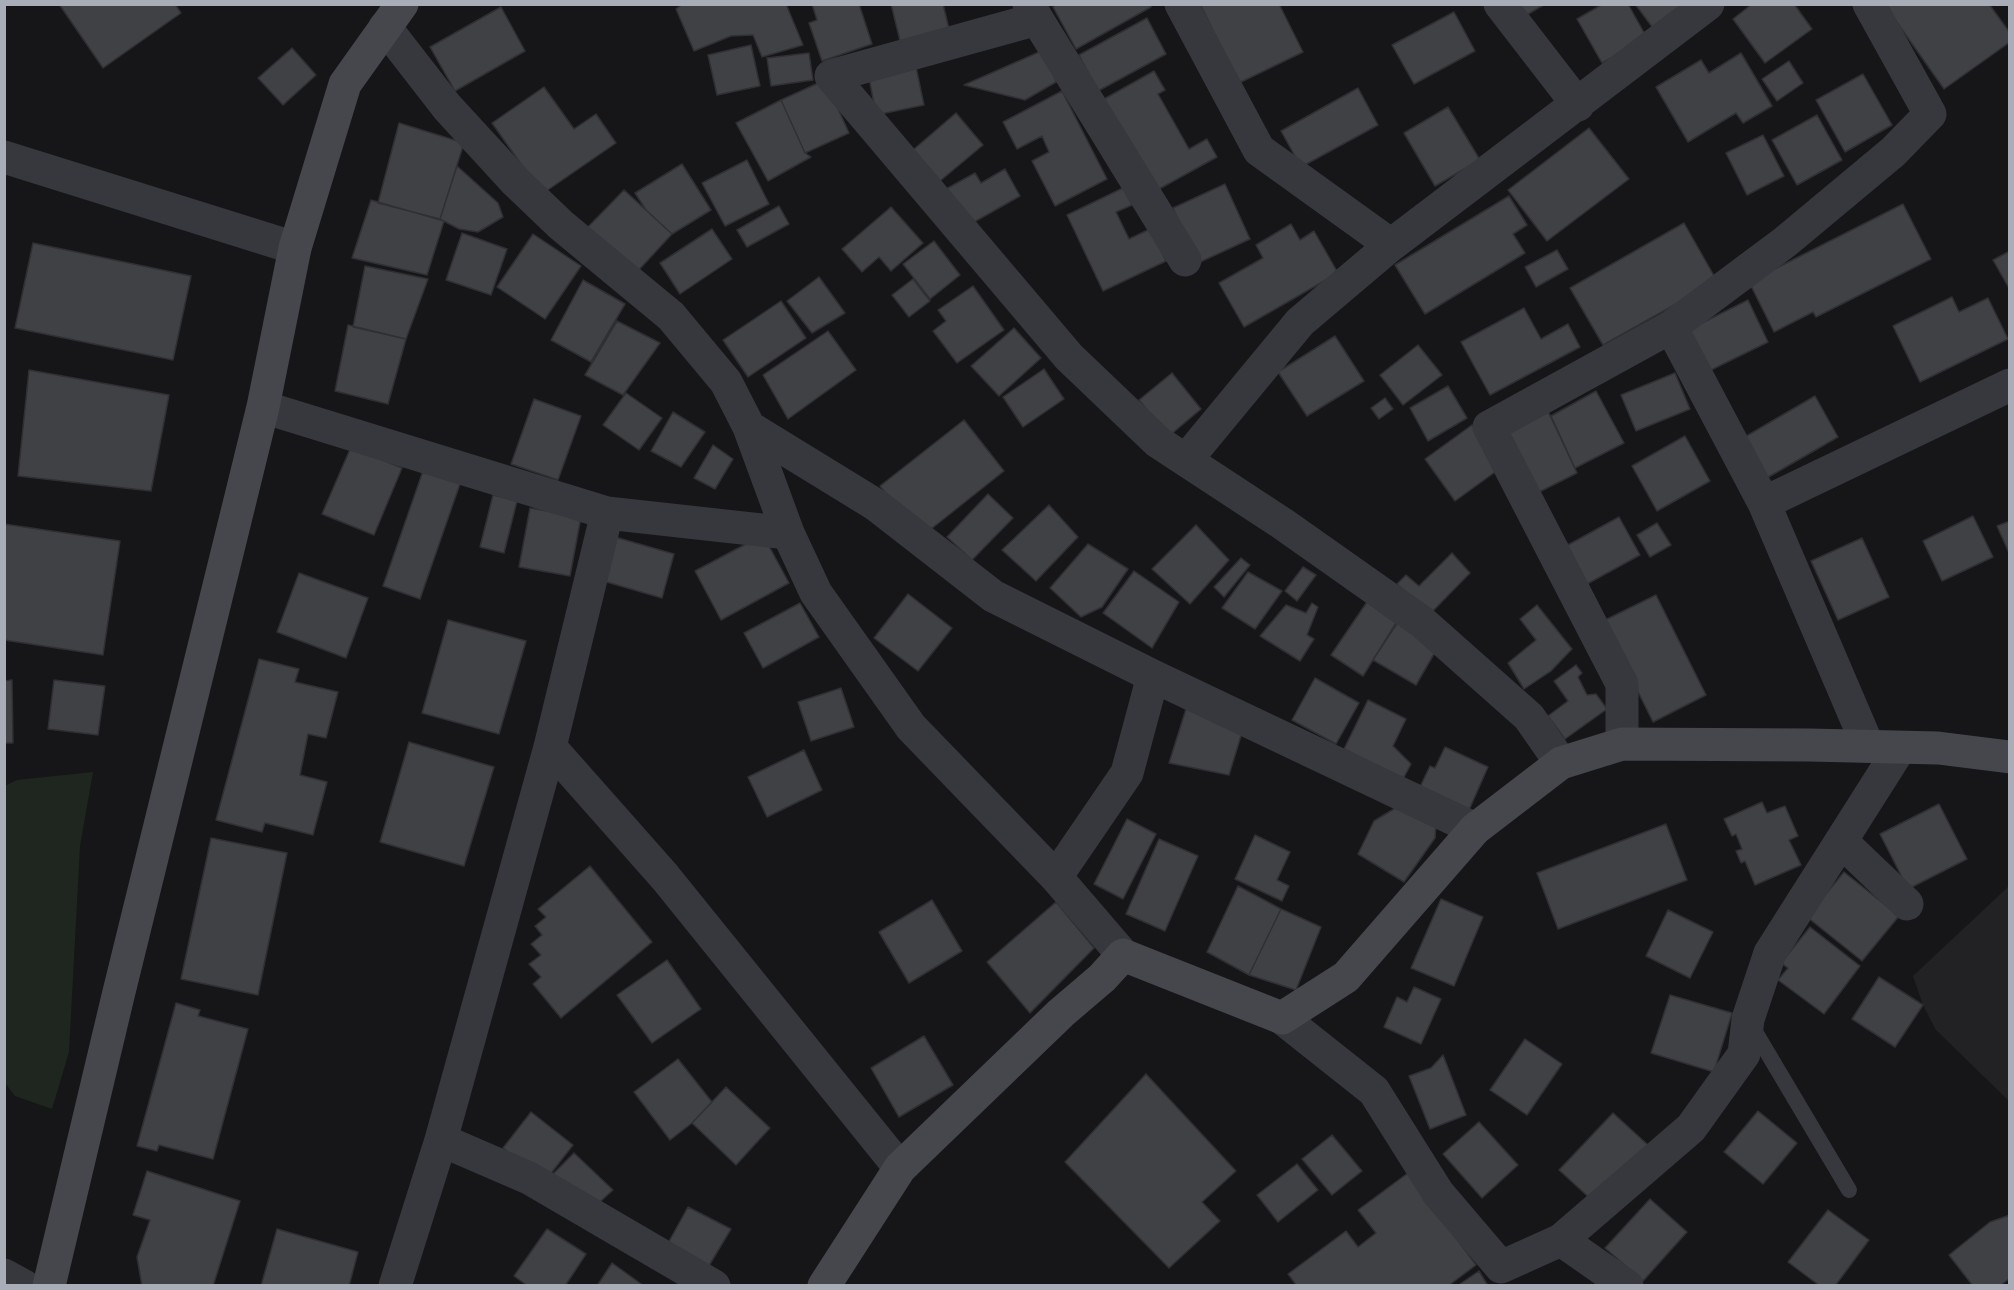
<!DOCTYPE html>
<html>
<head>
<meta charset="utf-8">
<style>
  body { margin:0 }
  #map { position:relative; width:2014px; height:1290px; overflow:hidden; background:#161618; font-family:Rubik,sans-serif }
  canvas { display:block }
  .frame { position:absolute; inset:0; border:6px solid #a8adb8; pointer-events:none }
</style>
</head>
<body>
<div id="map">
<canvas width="2014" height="1290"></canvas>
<div class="frame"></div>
</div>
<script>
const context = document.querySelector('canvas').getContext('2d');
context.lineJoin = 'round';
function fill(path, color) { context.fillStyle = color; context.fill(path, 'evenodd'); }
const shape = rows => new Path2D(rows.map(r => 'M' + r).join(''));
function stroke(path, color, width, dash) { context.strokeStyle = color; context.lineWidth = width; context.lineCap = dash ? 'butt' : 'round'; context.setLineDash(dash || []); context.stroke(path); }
fill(shape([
  [2009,886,2009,1101,1936,1030,1923,1005,1913,976]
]), '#222225');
fill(shape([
  [93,772,80,846,69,1052,52,1109,15,1096,5,1083,5,786,17,780]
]), '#1e261f');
const building = shape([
  [59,4,175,4,181,13,103,68,59,4],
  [683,4,786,4,803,45,762,57,753,35,731,36,694,51,676,9,683,4],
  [812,4,859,4,872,44,822,61,809,23,817,20,812,4],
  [891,4,943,4,951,37,902,49,891,4],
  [1057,4,1150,4,1151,7,1076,49,1053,7,1057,4],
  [1200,4,1279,4,1303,52,1239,83,1200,4],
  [1518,4,1545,4,1525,16,1518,4],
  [1603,4,1628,4,1647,38,1602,63,1577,19,1603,4],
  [1635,4,1692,4,1656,32,1635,4],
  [1752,4,1794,4,1812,29,1765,63,1733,19,1752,4],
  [1884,4,1989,4,2010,33,2010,42,1944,89,1884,4],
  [501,7,525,51,455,91,430,47,501,7],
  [1454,12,1475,51,1414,84,1392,45,1454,12],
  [1147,18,1166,54,1098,91,1079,55,1147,18],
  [751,45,760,86,717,95,708,55,751,45],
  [292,48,316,75,283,105,258,78,292,48],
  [1046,49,1056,82,1025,100,964,85,1046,49],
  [809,53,813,80,771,86,767,58,809,53],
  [1741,53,1772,106,1743,123,1736,113,1688,142,1656,87,1701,60,1709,73,1741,53],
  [1789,61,1803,83,1777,101,1762,79,1789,61],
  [915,62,924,105,876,115,868,72,915,62],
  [1154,71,1165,90,1158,94,1189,149,1207,139,1217,157,1150,194,1097,103,1154,71],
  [1863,74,1892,125,1845,152,1816,100,1863,74],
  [825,80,849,133,805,153,781,100,825,80],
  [544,87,574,129,596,114,616,143,542,194,492,123,544,87],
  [1358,88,1378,125,1301,167,1281,131,1358,88],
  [1062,91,1107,179,1055,206,1032,161,1049,152,1042,136,1017,149,1003,122,1062,91],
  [781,100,805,153,811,157,768,181,736,123,781,100],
  [1448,107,1480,160,1435,186,1404,133,1448,107],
  [956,113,983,145,940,181,913,150,956,113],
  [1817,115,1842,160,1797,185,1772,140,1817,115],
  [399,123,464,143,440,219,378,203,399,123],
  [1589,128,1629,179,1547,241,1508,190,1589,128],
  [1763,135,1784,176,1747,195,1726,153,1763,135],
  [747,160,769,204,725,226,702,183,747,160],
  [682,164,711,210,672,234,646,210,635,193,682,164],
  [457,166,498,203,503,217,478,232,459,229,440,219,457,166],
  [1005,169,1020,196,967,226,946,189,975,173,981,183,1005,169],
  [1225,184,1250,239,1198,263,1173,208,1225,184],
  [1123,188,1132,205,1116,212,1129,239,1150,229,1166,261,1103,291,1067,215,1123,188],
  [624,190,672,234,635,274,586,229,624,190],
  [1509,196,1527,225,1513,234,1525,253,1425,314,1395,265,1509,196],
  [371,200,444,221,427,275,352,258,371,200],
  [1903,204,1931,259,1816,317,1813,312,1774,332,1749,282,1903,204],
  [779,206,789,224,747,247,737,230,779,206],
  [891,207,923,243,891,271,879,257,862,272,842,249,891,207],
  [1684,223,1717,281,1603,345,1570,288,1684,223],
  [1291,224,1300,240,1314,231,1338,273,1244,327,1219,283,1263,258,1256,245,1291,224],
  [712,229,732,259,680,294,660,263,712,229],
  [462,233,507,249,491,295,446,280,462,233],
  [533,234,581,266,545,319,497,287,533,234],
  [934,241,960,275,930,299,903,264,934,241],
  [33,243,191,276,173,360,15,328,33,243],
  [1557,250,1568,269,1536,287,1525,267,1557,250],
  [2010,251,2010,290,1993,260,2010,251],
  [365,266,428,279,406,339,353,327,365,266],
  [819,277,845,313,812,333,787,301,819,277],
  [913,279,930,301,909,317,892,295,913,279],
  [583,280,625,304,591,362,551,340,583,280],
  [973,286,1004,330,957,363,933,331,946,321,938,310,973,286],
  [1952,297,1959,312,1988,298,2008,339,1920,382,1893,326,1952,297],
  [1748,300,1768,342,1709,371,1688,330,1748,300],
  [781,301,806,338,748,377,723,340,781,301],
  [1524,308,1541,339,1568,324,1580,347,1490,395,1461,342,1524,308],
  [617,321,660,343,623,395,585,375,617,321],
  [348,325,406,339,388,404,335,391,348,325],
  [1014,328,1041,358,999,396,971,366,1014,328],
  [828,331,856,370,788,419,763,375,828,331],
  [1335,336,1364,381,1307,416,1278,372,1335,336],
  [1418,345,1442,375,1403,405,1380,375,1418,345],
  [1044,369,1064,399,1023,427,1003,397,1044,369],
  [29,370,169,395,151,491,18,476,29,370],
  [1172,373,1201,409,1169,436,1139,400,1172,373],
  [1675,373,1690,409,1636,431,1621,395,1675,373],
  [1448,386,1467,418,1428,441,1410,408,1448,386],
  [1596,391,1624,443,1575,468,1551,416,1596,391],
  [626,393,662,418,639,450,603,425,626,393],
  [1815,396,1838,437,1765,479,1743,438,1815,396],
  [1385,398,1393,409,1379,419,1371,408,1385,398],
  [534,399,581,416,558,480,511,464,534,399],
  [1547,409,1577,473,1535,494,1505,433,1547,409],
  [673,412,705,432,681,467,651,451,673,412],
  [964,420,1004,471,921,537,880,486,964,420],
  [1472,425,1502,467,1455,501,1425,459,1472,425],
  [1685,436,1710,481,1657,511,1632,466,1685,436],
  [713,445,733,459,715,489,694,478,713,445],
  [351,447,402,468,374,535,322,514,351,447],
  [424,468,461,481,420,599,383,586,424,468],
  [988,494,1013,518,972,560,947,537,988,494],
  [493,495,517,501,504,553,480,547,493,495],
  [1049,505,1078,537,1036,581,1002,550,1049,505],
  [530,508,581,517,570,576,519,567,530,508],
  [1973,516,1993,557,1942,581,1923,541,1973,516],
  [1619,517,1640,555,1587,584,1566,546,1619,517],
  [2010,521,2010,555,1997,526,2010,521],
  [1657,523,1671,545,1650,557,1637,535,1657,523],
  [4,524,120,541,103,655,4,640,4,524],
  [1196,525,1229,560,1190,604,1152,569,1196,525],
  [763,535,789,583,721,620,695,571,763,535],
  [615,537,674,554,662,598,603,581,615,537],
  [1862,538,1889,597,1838,620,1811,561,1862,538],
  [1088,544,1128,569,1102,607,1081,617,1050,588,1088,544],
  [1452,553,1470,573,1430,614,1397,584,1406,575,1419,586,1452,553],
  [1241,558,1250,565,1224,597,1214,587,1241,558],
  [1303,567,1316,575,1297,601,1285,591,1303,567],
  [1134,571,1179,602,1152,648,1103,613,1134,571],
  [1248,572,1282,591,1255,629,1222,608,1248,572],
  [299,573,368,598,346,658,277,632,299,573],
  [908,594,952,628,918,671,874,638,908,594],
  [1656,595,1706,695,1653,722,1603,621,1656,595],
  [1367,602,1396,623,1363,676,1331,655,1367,602],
  [800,603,819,637,763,668,744,633,800,603],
  [1312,603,1318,607,1307,635,1314,639,1300,661,1260,636,1286,605,1306,613,1312,603],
  [1537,605,1572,649,1551,671,1524,689,1508,663,1536,640,1520,619,1537,605],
  [1400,619,1438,647,1416,685,1373,660,1400,619],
  [448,620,526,641,499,734,422,713,448,620],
  [259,659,299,669,295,682,338,692,326,738,308,734,300,775,327,782,313,835,265,823,262,832,216,820,259,659],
  [1576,665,1582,673,1578,677,1587,695,1596,694,1607,709,1565,739,1548,716,1568,701,1554,681,1576,665],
  [1315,678,1359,703,1336,744,1292,720,1315,678],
  [12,680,13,743,4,743,4,681,12,680],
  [54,680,105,686,98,735,48,729,54,680],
  [841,688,854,727,811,741,798,702,841,688],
  [1368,700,1406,719,1393,746,1411,764,1403,779,1344,749,1368,700],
  [1186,709,1244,726,1229,775,1169,763,1186,709],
  [409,742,494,767,464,866,380,842,409,742],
  [1445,747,1488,767,1469,810,1420,787,1430,766,1435,768,1445,747],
  [804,750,822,790,767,817,748,777,804,750],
  [1762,802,1767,813,1785,806,1798,836,1789,840,1801,865,1755,885,1745,861,1741,863,1736,851,1742,849,1736,834,1732,836,1724,819,1762,802],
  [1402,804,1436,824,1435,838,1404,882,1358,854,1374,821,1402,804],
  [1939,804,1967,859,1908,889,1880,834,1939,804],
  [1127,819,1156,834,1123,899,1094,884,1127,819],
  [1666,824,1687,880,1558,929,1537,873,1666,824],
  [1255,835,1290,852,1277,880,1289,886,1282,901,1235,879,1255,835],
  [211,838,287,853,258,995,181,979,211,838],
  [1159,839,1198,856,1165,931,1126,914,1159,839],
  [590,866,652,942,561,1018,533,984,541,977,529,964,541,955,531,944,542,935,535,926,546,917,538,909,590,866],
  [1844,872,1899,916,1862,961,1807,917,1844,872],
  [1238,886,1281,909,1249,975,1207,952,1238,886],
  [1441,899,1483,917,1454,986,1411,968,1441,899],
  [932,900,962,951,909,983,879,932,932,900],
  [1056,902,1094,948,1030,1013,987,962,1056,902],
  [1281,909,1321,927,1296,990,1249,975,1281,909],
  [1668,910,1713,932,1690,978,1646,956,1668,910],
  [1810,927,1860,966,1824,1014,1778,980,1788,968,1781,963,1810,927],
  [667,960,701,1009,652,1043,617,995,667,960],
  [1879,977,1923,1005,1895,1047,1852,1019,1879,977],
  [1414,987,1441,999,1421,1044,1384,1027,1397,997,1407,1002,1414,987],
  [1670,995,1732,1013,1714,1072,1651,1053,1670,995],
  [176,1003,200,1010,198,1016,248,1029,213,1159,159,1145,157,1151,137,1146,176,1003],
  [924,1036,953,1085,899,1117,871,1068,924,1036],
  [1525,1039,1562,1064,1527,1115,1490,1090,1525,1039],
  [1443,1055,1466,1115,1430,1129,1409,1076,1431,1068,1443,1055],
  [678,1059,712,1102,692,1123,670,1140,634,1092,678,1059],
  [1146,1074,1236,1171,1202,1202,1220,1221,1169,1268,1065,1162,1146,1074],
  [726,1087,770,1128,736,1165,692,1123,726,1087],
  [1758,1111,1797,1143,1763,1184,1724,1152,1758,1111],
  [531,1112,573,1145,545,1181,503,1148,531,1112],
  [1613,1113,1648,1145,1594,1202,1559,1170,1613,1113],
  [1479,1122,1518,1165,1482,1198,1443,1154,1479,1122],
  [1332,1135,1362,1171,1332,1195,1302,1159,1332,1135],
  [574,1153,613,1190,590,1211,550,1177,574,1153],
  [1297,1164,1318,1190,1278,1222,1257,1195,1297,1164],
  [147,1171,240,1201,213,1286,142,1286,137,1257,150,1220,133,1215,147,1171],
  [1408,1173,1476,1265,1448,1286,1297,1286,1288,1274,1346,1231,1358,1247,1376,1233,1358,1210,1408,1173],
  [1650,1199,1687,1232,1643,1281,1605,1248,1650,1199],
  [688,1207,731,1229,701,1279,661,1256,688,1207],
  [1828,1210,1869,1240,1835,1286,1820,1286,1788,1262,1828,1210],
  [2010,1215,2010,1278,2000,1286,1973,1286,1949,1255,1990,1222,2010,1215],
  [277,1229,358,1252,349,1286,261,1286,277,1229],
  [547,1229,586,1254,565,1286,528,1286,514,1276,547,1229],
  [612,1263,644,1286,597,1286,612,1263],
  [1479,1271,1488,1286,1457,1286,1479,1271]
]);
fill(building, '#404145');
stroke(building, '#303034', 1.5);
stroke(shape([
  [1751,1025,1849,1190]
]), '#37383d', 16);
stroke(shape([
  [1029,4,1037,19,831,76,1069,357,1158,442,1283,524,1422,622,1529,717,1561,763],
  [1181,4,1259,150,1391,245,1300,322,1186,460],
  [1500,4,1578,105],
  [1037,19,1185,260],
  [385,27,447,107,515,181,561,225,671,316,726,382,749,427,788,533,607,513],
  [4,157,295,248],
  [1391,245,1708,4],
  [1671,327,1764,503,1868,746],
  [263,407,607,513,550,747,665,877,900,1168],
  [749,427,876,505,993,596,1153,676,1475,829],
  [1764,503,2010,385],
  [788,533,816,593,911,727,1056,877,1123,955],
  [1622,744,1622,684,1489,427,1671,327,1785,242,1893,152,1930,114,1869,4],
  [1841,841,1907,904],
  [1056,877,1127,773,1153,676],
  [1282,1018,1374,1091,1438,1193,1501,1267,1561,1240,1627,1286],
  [441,1140,550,747],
  [1561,1240,1691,1128,1744,1054,1748,1019,1770,953,1900,748],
  [4,1275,24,1286],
  [395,1286,441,1140,529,1178,714,1286]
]), '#37383d', 33);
stroke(shape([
  [49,1286,118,996,263,407,295,248,345,84,402,4],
  [824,1286,900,1168,1061,1013,1102,978,1123,955,1282,1018,1346,977,1475,829,1561,763,1622,744,1809,745,1938,748,2010,757]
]), '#45474d', 33);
</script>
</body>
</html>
